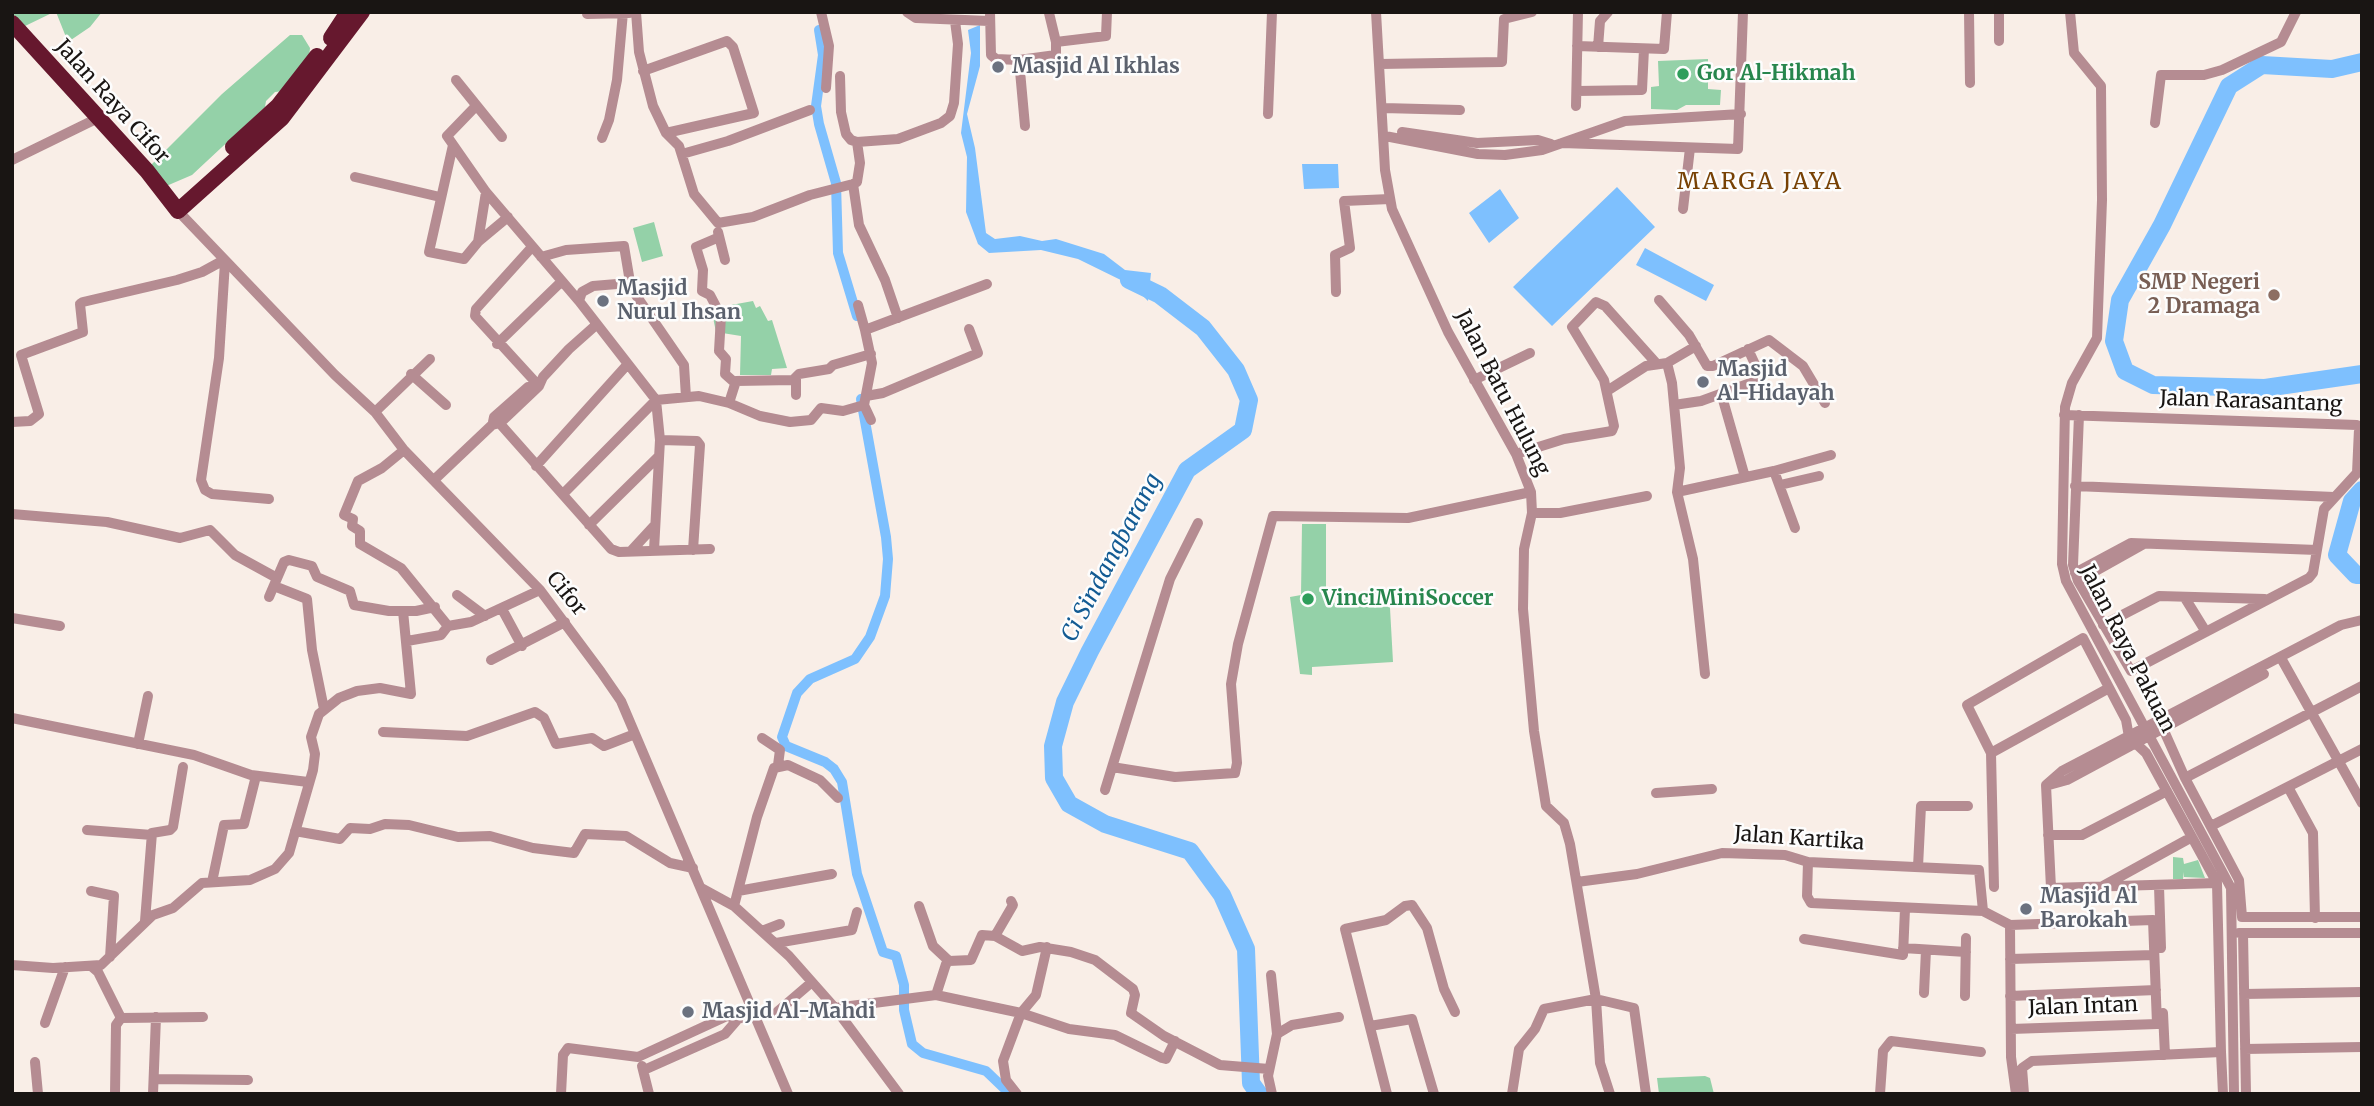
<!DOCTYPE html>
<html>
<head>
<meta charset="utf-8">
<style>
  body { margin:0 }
  #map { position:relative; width:2374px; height:1106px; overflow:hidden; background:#f9eee7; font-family:Merriweather,serif }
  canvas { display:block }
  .frame { position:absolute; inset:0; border:14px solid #191513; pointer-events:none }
</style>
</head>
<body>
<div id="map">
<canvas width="2374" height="1106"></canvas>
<div class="frame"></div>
</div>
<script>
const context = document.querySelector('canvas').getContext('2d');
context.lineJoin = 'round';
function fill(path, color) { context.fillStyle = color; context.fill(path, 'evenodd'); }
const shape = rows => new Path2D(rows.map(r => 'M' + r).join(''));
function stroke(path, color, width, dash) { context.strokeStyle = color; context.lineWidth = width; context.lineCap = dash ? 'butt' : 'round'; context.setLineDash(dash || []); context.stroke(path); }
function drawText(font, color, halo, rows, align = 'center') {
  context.font = font + ' Merriweather,serif'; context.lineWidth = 5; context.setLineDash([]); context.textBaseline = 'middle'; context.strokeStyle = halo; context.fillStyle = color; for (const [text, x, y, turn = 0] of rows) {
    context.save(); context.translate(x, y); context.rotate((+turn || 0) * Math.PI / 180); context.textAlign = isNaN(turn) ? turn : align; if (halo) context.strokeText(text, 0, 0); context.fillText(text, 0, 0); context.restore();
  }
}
fill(shape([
  [12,12,54,12,23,27],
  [56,12,102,12,90,27,68,42],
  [290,35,302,35,310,48,309,57,284,91,275,92,266,101,265,107,192,175,164,187,149,167,222,94],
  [1708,59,1708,89,1721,90,1720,105,1686,105,1677,110,1651,109,1651,87,1659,86,1658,61],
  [654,222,663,256,642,262,633,228],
  [709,298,720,307,753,301,756,308,760,306,768,321,772,320,787,368,772,369,771,375,740,375,741,336,716,332],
  [1302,524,1326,524,1326,604,1354,600,1371,590,1389,590,1393,662,1312,667,1312,675,1300,674,1290,597,1301,595],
  [2173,857,2183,858,2184,864,2198,860,2205,878,2184,877,2184,872,2183,879,2173,879],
  [1705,1076,1710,1078,1714,1094,1659,1094,1657,1078]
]), '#94d1a8');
fill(shape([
  [980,25,980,66,967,114,975,148,986,233,995,239,1020,236,1042,241,1056,239,1104,254,1125,270,1151,273,1148,301,1133,286,1078,259,1041,250,989,253,978,244,966,212,967,157,961,133,971,53,968,30],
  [1302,164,1338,164,1339,188,1304,189],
  [1617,187,1655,227,1552,326,1513,287],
  [1500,189,1519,218,1489,243,1469,213],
  [1645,248,1714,285,1706,301,1636,265]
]), '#7ec0fe');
stroke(shape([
  [819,30,823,55,816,106,819,124,836,183,838,253,857,316],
  [861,399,886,537,888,559,885,596,870,637,855,659,810,679,797,693,782,737,786,746,825,762,834,769,842,782,857,874,883,952,896,956,904,985,904,1010,912,1044,923,1053,986,1071,1010,1094]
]), '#7ec0fe', 10);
stroke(shape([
  [2362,62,2332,69,2262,65,2229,86,2162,225,2120,300,2114,341,2125,371,2153,385,2265,388,2362,374],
  [1129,280,1160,295,1203,328,1236,370,1249,400,1243,430,1187,470,1090,651,1065,702,1053,746,1054,778,1069,804,1105,824,1190,851,1222,895,1246,949,1251,1083,1259,1094],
  [2362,490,2352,501,2337,555,2356,575,2362,575]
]), '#7ec0fe', 18);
stroke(shape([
  [636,12,639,52,653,106,666,133,679,146,694,194,718,223,753,217,810,195,853,184,857,182,860,163,857,142],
  [821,12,829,46,826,88],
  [907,12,916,18,989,21],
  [990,12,991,55,996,59,1019,60,1056,55,1056,42,1049,13],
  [1376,12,1385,170,1392,209,1448,332,1516,454,1531,492,1532,513,1524,549,1523,609,1534,731,1546,806,1564,823,1570,844,1596,999,1600,1063,1610,1094],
  [1969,12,1970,83],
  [1999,12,1999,41],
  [2070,12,2074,53,2101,86,2102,200,2097,338,2072,383,2065,407,2062,564,2066,581,2231,888,2234,1094],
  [587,14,629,13],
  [1056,42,1106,36,1107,12],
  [1577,46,1664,49,1667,12],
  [1598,47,1600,21,1608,12],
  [1019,60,1025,126],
  [1380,64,1502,62,1504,19,1532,12],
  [643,71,727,41,733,47,754,113,666,133],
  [840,76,841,112,846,134,851,140,857,142,898,139,941,123,950,116,954,103,958,44,955,21],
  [456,80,502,137],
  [1577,91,1642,90,1644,49],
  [476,106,447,136,486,192,579,301,656,400,660,440,654,550],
  [1576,106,1578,12],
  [1383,108,1460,110],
  [1268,114,1272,12],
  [2155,123,2161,75,2204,75,2222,70,2281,42,2296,12],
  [1402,132,1477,143,1538,140,1551,144],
  [1385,136,1478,154,1505,155,1542,150,1625,121,1741,114],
  [602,138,609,120,617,80,623,12],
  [1562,143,1738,149,1743,12],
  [453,145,429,252,464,259,478,242,508,217],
  [682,154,728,141,810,110],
  [12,160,98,118],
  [355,177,440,197],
  [853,184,859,225,885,280,898,318],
  [1683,209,1690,148],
  [178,211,335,375,375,412,404,450,540,590,601,672,621,701,788,1094],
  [718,232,725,260],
  [717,238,696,247,703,270,702,291,710,295,721,316,719,351,726,359,725,374,734,382],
  [478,242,486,192],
  [532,247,476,309,475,316,539,386],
  [541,257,566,250,624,246,631,288,684,365,686,397],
  [225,262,219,358,201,480,205,490,212,494,269,499],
  [1336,292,1335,255,1350,248,1344,201,1390,199],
  [1659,300,1689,335,1707,366,1713,366,1769,340,1803,366,1825,403],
  [579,301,582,292,593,286,629,283],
  [858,305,865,330],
  [497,344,562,281],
  [1667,363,1672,383,1680,468,1677,492,1693,559,1705,674],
  [411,374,446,405],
  [796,379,796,395],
  [1474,380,1530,353],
  [1607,391,1646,366,1667,363,1696,346],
  [1721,393,1745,477],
  [866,396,883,393,978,353,969,329],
  [729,403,736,381,793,380,799,374,829,369,833,365,871,354],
  [1674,405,1701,401,1756,381,1759,373,1748,349],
  [375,412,430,359],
  [2064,415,2357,425,2359,429,2357,473,2324,509,2313,573,2309,578,2131,671,2078,581,2073,565,2079,415],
  [494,417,611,549,619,552,710,549],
  [871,420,864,405,872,363,865,330,987,284],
  [12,422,30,421,39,414,21,355,83,332,80,304,83,302,177,280,202,272,224,260],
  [493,422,494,417,528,387],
  [660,440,697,441,700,445,693,550],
  [404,450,382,468,358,481,344,515,353,519,352,526,360,531,360,544,401,568,448,626],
  [1516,454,1564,439,1612,431,1614,426,1604,380,1572,327,1596,302,1605,306,1657,364],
  [536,466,626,366],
  [1774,471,1795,528],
  [435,479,492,425,500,423,539,386,543,377,569,349,596,325],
  [1780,485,1819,476],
  [2075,486,2334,497],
  [1677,492,1774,471,1831,455],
  [563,494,656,400,699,396,729,403,760,416,790,422,811,420,821,408,843,411,864,405],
  [1532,513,1560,513,1647,496],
  [12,514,107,522,180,538,210,530,235,555,277,578],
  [589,525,659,456],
  [631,551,655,525],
  [2075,573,2131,543,2317,550],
  [2078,581,2144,544],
  [274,586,307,599,312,650,324,709],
  [457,595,485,616],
  [269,597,284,562,289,560,312,566,317,577,350,591,354,605,389,611,416,611,435,607],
  [2185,598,2206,632],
  [502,609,522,646],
  [12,618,60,626],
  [2103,625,2159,596,2265,599],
  [407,641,441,635,448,626,471,622,540,590],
  [2281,658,2362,803],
  [491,660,565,622],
  [12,718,194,755,251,775,308,782],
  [2161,724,2185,778,2239,880,2242,917,2362,917],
  [383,732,467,736,535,712,544,718,556,744,592,738,604,746,635,734],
  [762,738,780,750,778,765],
  [138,744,148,696],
  [1991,753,2109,688],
  [1112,767,1175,777,1235,773,1237,763,1231,684,1238,644,1273,516,1408,518,1531,492],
  [2185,778,2362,686],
  [2046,785,2062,771,2341,625,2362,620],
  [2046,785,2051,888,2217,883],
  [2049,785,2067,780,2264,674],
  [2288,787,2313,833,2315,918],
  [1105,790,1170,579,1198,523],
  [1656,793,1712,789],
  [2211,826,2362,749],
  [87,830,152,835],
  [295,831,340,839,350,828,370,829,385,824,409,825,458,837,490,836,533,848,574,853,585,834,626,836,670,863,693,868],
  [2048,835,2082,835,2167,791],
  [1808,862,1807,896,1811,903,1983,911,2010,925,2153,920,2157,1024,2011,1029],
  [1918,867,1921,806,1968,806],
  [212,882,224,825,244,824,256,776],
  [1577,882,1637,874,1722,853,1785,855,1808,862,1979,870,1983,911],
  [2103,886,2192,837],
  [2159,886,2161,948],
  [1994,887,1991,753,1967,705,2083,638,2126,720,2129,737,2146,753,2217,883,2221,1052],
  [701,888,734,906,789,956,835,1008,899,1094],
  [91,891,114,896,110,957],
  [738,891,832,874],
  [734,906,757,817,774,768,788,765,820,780,838,798],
  [919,906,933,946,949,961],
  [145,921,152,833,170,830,173,827,183,767],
  [2010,925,2011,1057,2016,1094],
  [762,931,780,924],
  [2239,933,2362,933],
  [2243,933,2246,1094],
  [995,936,1013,905,1011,901],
  [1804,939,1903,955,1905,909],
  [776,943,852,930,857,912],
  [1903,948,1966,952],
  [2010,959,2154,955],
  [12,965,53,968,101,965,153,915,173,908,202,883,250,880,275,869,289,853,313,770,315,754,311,737,319,714,339,698,357,691,380,688,411,694,403,611],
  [91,966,98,972,121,1018,203,1017],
  [1271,975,1277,1034,1268,1076,1272,1094],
  [1924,993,1926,950],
  [2244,994,2362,992],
  [936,995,946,964,949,961,971,960,982,935,995,936,1022,951,1040,947,1071,952,1095,960,1133,989,1135,995,1131,1013,1164,1036,1220,1065,1269,1069],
  [1965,996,1966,938],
  [2010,996,2156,990],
  [835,1008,936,995,1021,1013,1069,1029,1115,1035,1162,1058,1166,1059,1175,1041],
  [777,1012,812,982],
  [2163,1013,2165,1055],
  [45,1023,65,967],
  [1370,1026,1412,1019,1434,1094],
  [1277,1034,1292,1025,1339,1017],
  [2245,1049,2362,1047],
  [35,1062,38,1094],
  [642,1066,649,1094],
  [644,1070,725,1034,738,1019],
  [154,1079,248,1080],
  [115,1094,116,1025,121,1018],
  [153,1094,156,1017],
  [561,1094,563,1055,568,1048,638,1057,727,1016,738,1019,756,1013],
  [1017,1094,1006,1080,1003,1061,1021,1013,1036,995,1047,947],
  [1387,1094,1345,929,1386,920,1405,906,1412,905,1427,928,1444,989,1455,1012],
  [1512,1094,1519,1049,1535,1029,1544,1009,1596,999,1634,1008,1646,1094],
  [1880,1094,1883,1051,1891,1041,1981,1052],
  [2024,1094,2022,1068,2032,1061,2221,1052,2223,1094]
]), '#b58c92', 10);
stroke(shape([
  [12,23,147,171,178,211,282,118,362,12],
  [331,38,348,12],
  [233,147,278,106,317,56]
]), '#66182e', 16);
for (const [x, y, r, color] of [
  [998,67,7,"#6b7280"],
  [1683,74,7,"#2e9e5b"],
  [2274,295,7,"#8d6e63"],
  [603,301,7,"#6b7280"],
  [1703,382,7,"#6b7280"],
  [1308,599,7,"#2e9e5b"],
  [2026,909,7,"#6b7280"],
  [688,1012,7,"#6b7280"]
]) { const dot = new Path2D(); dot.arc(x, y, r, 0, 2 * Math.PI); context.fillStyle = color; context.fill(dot); stroke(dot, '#fdfdfd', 2.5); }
drawText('bold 21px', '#5b616d', '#fdfdfd', [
  ["Masjid Al Ikhlas",1012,67],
  ["Masjid",617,289],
  ["Nurul Ihsan",617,313],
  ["Masjid",1717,370],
  ["Al-Hidayah",1717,394],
  ["Masjid Al",2040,897],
  ["Barokah",2040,921],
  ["Masjid Al-Mahdi",702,1012]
], 'left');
drawText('bold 21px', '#27864d', '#fdfdfd', [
  ["Gor Al-Hikmah",1697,74],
  ["VinciMiniSoccer",1322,599]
], 'left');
drawText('21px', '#191513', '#fdfdfd', [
  ["Jalan Raya Cifor",112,102,48],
  ["Jalan Batu Hulung",1502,393,63],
  ["Jalan Rarasantang",2251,402,2],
  ["Cifor",566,594,51],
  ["Jalan Raya Pakuan",2127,649,63],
  ["Jalan Kartika",1799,839,4],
  ["Jalan Intan",2083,1007,-2]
]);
drawText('bold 21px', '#785e54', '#fdfdfd', [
  ["SMP Negeri",2260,283],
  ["2 Dramaga",2260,307]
], 'right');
context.letterSpacing = '2px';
drawText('23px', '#784205', '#fdfdfd', [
  ["MARGA JAYA",1760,182]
]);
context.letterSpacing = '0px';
drawText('italic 23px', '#135b93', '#fdfdfd', [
  ["Ci Sindangbarang",1112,558,-62]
]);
</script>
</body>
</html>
